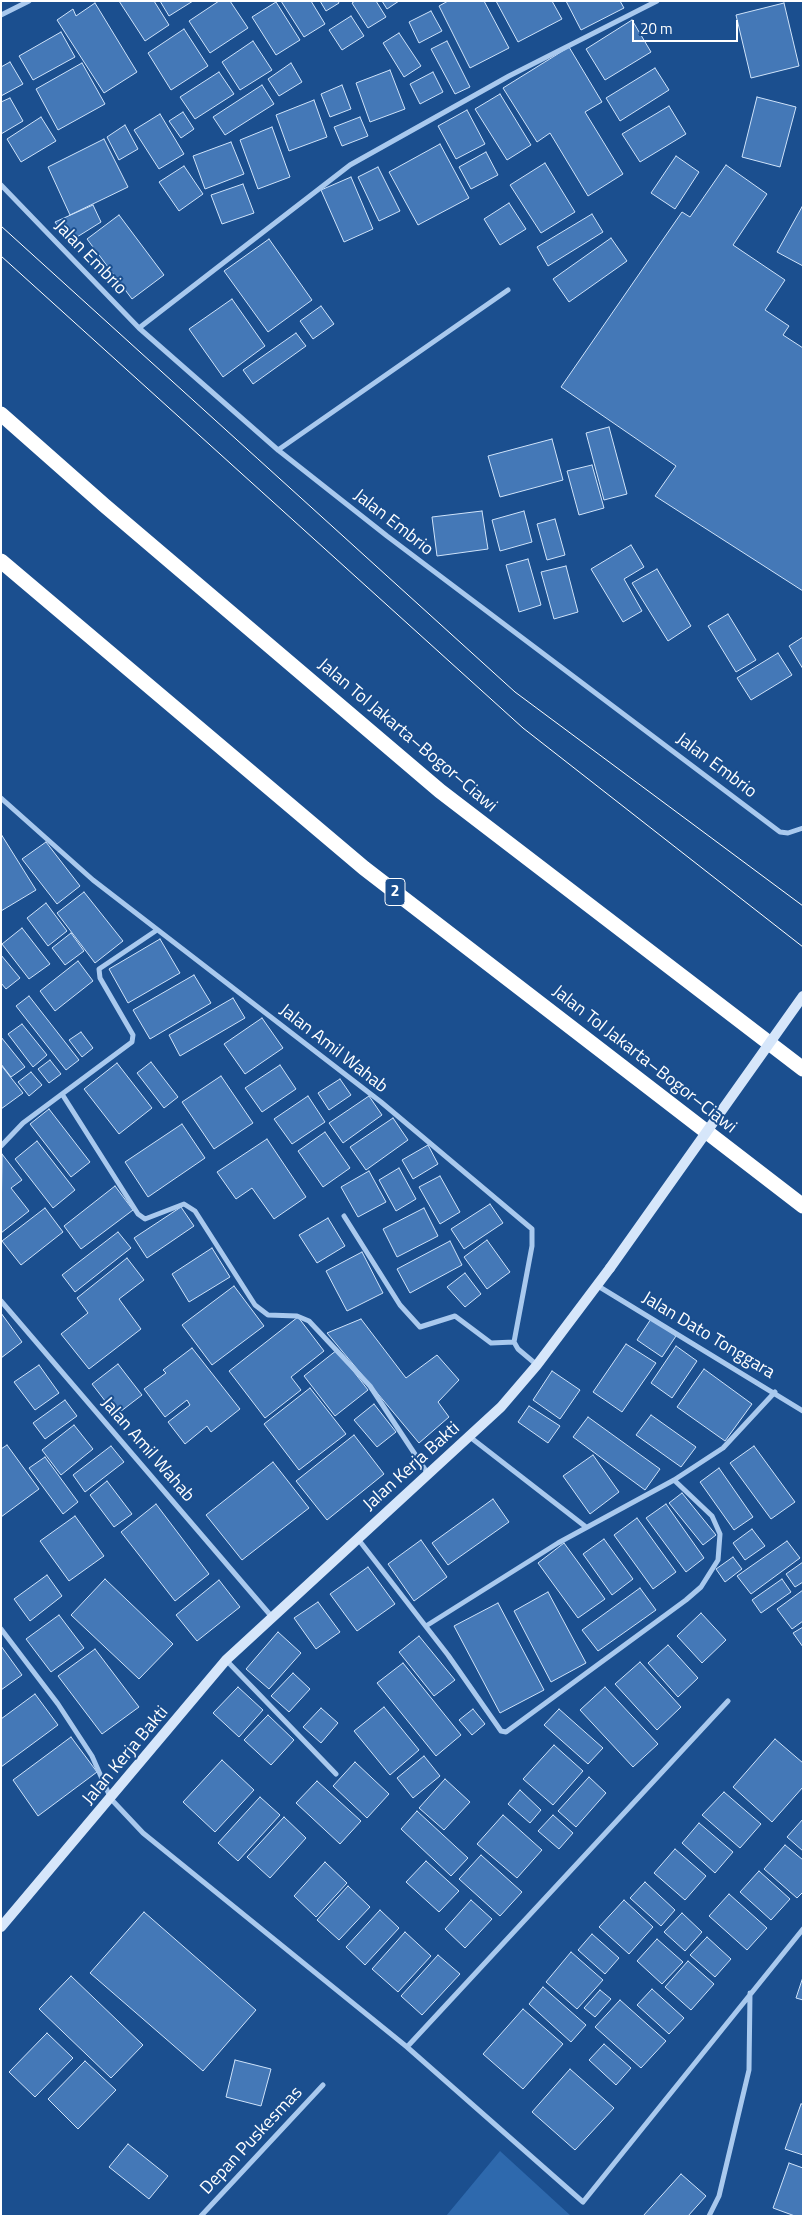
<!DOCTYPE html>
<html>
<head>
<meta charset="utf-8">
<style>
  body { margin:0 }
  #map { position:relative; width:804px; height:2217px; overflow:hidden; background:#1b4f8f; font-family:"Titillium Web",sans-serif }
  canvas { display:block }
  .frame { position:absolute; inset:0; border:2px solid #fff; pointer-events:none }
  .scale { position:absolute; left:632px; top:20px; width:106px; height:22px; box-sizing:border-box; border:2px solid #fff; border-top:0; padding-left:6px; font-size:15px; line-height:18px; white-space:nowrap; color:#fff; -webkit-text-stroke:4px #1b4f8f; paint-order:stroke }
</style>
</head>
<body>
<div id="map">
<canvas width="804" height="2217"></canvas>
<div class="frame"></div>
<div class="scale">20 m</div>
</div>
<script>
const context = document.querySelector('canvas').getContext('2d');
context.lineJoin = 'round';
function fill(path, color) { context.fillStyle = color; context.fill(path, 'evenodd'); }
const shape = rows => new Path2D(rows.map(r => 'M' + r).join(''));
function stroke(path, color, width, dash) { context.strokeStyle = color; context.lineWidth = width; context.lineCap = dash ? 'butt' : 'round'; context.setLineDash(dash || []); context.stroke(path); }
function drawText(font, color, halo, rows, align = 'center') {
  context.font = font + ' "Titillium Web",sans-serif'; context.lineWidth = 4; context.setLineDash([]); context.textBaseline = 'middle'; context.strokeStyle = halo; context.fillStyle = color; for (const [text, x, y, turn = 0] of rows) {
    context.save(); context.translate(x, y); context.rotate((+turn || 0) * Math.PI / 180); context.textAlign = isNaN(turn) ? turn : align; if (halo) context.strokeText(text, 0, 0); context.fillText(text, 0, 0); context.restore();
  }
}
fill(shape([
  [500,2151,571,2216,446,2216]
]), '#2e69ad');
const building = shape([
  [119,1,154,1,169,25,145,41,119,1],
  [160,1,193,1,169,16,160,1],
  [219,1,230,1,248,28,210,53,189,21,219,1],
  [281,1,311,1,325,24,304,37,281,1],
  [320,1,338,1,339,3,326,11,320,1],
  [355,1,376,1,386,17,368,28,352,3,355,1],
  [382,1,399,1,387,9,382,1],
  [448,1,484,1,509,48,470,68,439,6,448,1],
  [496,1,552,1,562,19,518,42,496,1],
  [566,1,620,1,624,8,581,30,566,1],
  [276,2,300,40,276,55,252,17,276,2],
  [95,3,137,72,104,93,57,20,73,9,76,16,95,3],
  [784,3,799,66,751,78,736,15,784,3],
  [431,11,442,31,419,43,409,22,431,11],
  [351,16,364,36,342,50,329,30,351,16],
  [632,20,651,52,605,80,586,49,632,20],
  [184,29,208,66,171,90,148,53,184,29],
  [61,32,75,57,33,80,19,56,61,32],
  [399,33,421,66,404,77,383,43,399,33],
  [253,41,272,70,240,90,222,62,253,41],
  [447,41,470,87,455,94,431,49,447,41],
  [569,47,602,102,585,112,623,174,588,196,550,133,537,142,503,88,569,47],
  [10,62,23,84,1,96,1,67,10,62],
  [82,63,105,104,58,130,36,89,82,63],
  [291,63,302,82,279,96,268,79,291,63],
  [655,68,669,90,620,121,606,98,655,68],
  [390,70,405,109,370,122,356,83,390,70],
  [219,72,234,94,195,119,180,97,219,72],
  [433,72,443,92,420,104,410,84,433,72],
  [262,85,274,104,225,135,213,117,262,85],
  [342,85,351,109,330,117,321,94,342,85],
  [500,94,531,145,507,160,475,109,500,94],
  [757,97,796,107,780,167,742,157,757,97],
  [10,98,23,121,1,134,1,102,10,98],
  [314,100,327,137,289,151,276,115,314,100],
  [669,106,686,134,640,162,622,134,669,106],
  [467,110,485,144,456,159,438,126,467,110],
  [183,112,194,129,181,138,169,121,183,112],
  [160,114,184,154,159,169,134,130,160,114],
  [41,117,56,141,21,162,7,139,41,117],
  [360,117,368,136,342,146,334,127,360,117],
  [125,125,138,149,119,160,107,137,125,125],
  [272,127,290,177,258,189,240,140,272,127],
  [104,139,128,187,70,215,48,167,104,139],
  [231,142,244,174,205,189,193,156,231,142],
  [440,144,469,198,418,225,389,172,440,144],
  [486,152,498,175,471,189,459,167,486,152],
  [676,156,699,172,675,209,651,193,676,156],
  [545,163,575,212,541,233,510,185,545,163],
  [726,165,767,194,733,245,785,280,765,310,789,326,783,335,803,348,803,591,655,496,676,466,561,387,682,212,690,217,726,165],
  [184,166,203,194,179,211,159,182,184,166],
  [378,167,400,211,379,221,358,177,378,167],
  [351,177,373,229,344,242,321,190,351,177],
  [243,184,254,213,222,224,211,195,243,184],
  [509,203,526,229,500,245,484,219,509,203],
  [93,205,101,222,69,242,55,222,93,205],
  [803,205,803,266,777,252,803,205],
  [592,214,603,232,548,266,537,247,592,214],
  [119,215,164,275,132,299,87,239,119,215],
  [611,238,627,261,569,302,553,279,611,238],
  [269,239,312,300,268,332,224,271,269,239],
  [232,299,265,346,223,377,189,329,232,299],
  [321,306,334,324,313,339,300,321,321,306],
  [296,333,306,346,253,384,243,370,296,333],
  [609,427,627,494,604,500,586,433,609,427],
  [552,439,563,480,500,497,488,456,552,439],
  [592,465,604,508,579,515,567,471,592,465],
  [482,511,488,549,437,556,432,517,482,511],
  [524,511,532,542,500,551,492,520,524,511],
  [555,519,565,555,547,560,537,524,555,519],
  [631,545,644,567,624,579,642,611,623,622,591,569,631,545],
  [528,559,541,605,519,612,506,565,528,559],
  [566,566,578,612,554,619,541,572,566,566],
  [657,569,691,626,668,641,632,583,657,569],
  [728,614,756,660,736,672,708,626,728,614],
  [803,637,803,669,789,646,803,637],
  [778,653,792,675,751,700,737,678,778,653],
  [1,834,36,890,1,911,1,834],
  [46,842,80,886,57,904,22,859,46,842],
  [84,892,123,941,95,963,57,913,84,892],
  [46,903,67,931,48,946,27,918,46,903],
  [22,928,50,964,29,979,2,944,22,928],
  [71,933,84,951,65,965,52,948,71,933],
  [160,939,180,973,128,1003,109,969,160,939],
  [1,955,20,978,6,989,1,983,1,955],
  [78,961,93,981,55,1011,40,991,78,961],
  [194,975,211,1003,150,1039,133,1010,194,975],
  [29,996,79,1060,66,1070,16,1006,29,996],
  [233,998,245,1018,180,1056,169,1035,233,998],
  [262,1018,283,1048,245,1074,224,1044,262,1018],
  [22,1024,47,1055,33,1067,8,1034,22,1024],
  [81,1032,93,1048,82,1057,69,1040,81,1032],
  [1,1037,25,1067,11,1077,1,1064,1,1037],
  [50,1060,61,1074,49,1083,38,1069,50,1060],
  [151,1062,178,1097,164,1108,137,1073,151,1062],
  [117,1063,152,1108,119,1134,84,1089,117,1063],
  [1,1065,23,1093,1,1109,1,1065],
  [280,1065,296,1089,262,1112,245,1088,280,1065],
  [31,1072,42,1085,29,1096,18,1082,31,1072],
  [221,1076,253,1123,214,1149,182,1102,221,1076],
  [340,1079,351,1095,329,1110,318,1093,340,1079],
  [308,1096,325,1122,292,1144,274,1119,308,1096],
  [369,1096,382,1115,343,1143,329,1123,369,1096],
  [49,1109,90,1162,71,1177,30,1124,49,1109],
  [393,1118,408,1140,366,1170,350,1147,393,1118],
  [182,1124,205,1158,148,1197,125,1162,182,1124],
  [325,1132,350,1168,323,1187,298,1151,325,1132],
  [267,1139,306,1197,274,1219,252,1188,236,1199,217,1172,267,1139],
  [37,1141,75,1190,53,1208,15,1159,37,1141],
  [428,1145,438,1164,413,1179,402,1160,428,1145],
  [2,1154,22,1180,11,1188,29,1211,1,1233,2,1154],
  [399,1168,416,1199,396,1211,379,1180,399,1168],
  [369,1171,386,1202,358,1217,341,1187,369,1171],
  [440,1176,460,1212,440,1224,419,1187,440,1176],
  [115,1186,133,1210,81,1249,64,1226,115,1186],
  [490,1204,503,1223,464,1249,451,1229,490,1204],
  [181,1207,194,1226,147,1258,134,1238,181,1207],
  [45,1208,63,1232,21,1265,2,1241,45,1208],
  [424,1208,438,1236,397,1257,383,1229,424,1208],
  [328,1218,345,1246,317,1263,299,1235,328,1218],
  [118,1232,131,1248,75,1292,62,1275,118,1232],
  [487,1240,510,1272,487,1289,464,1257,487,1240],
  [450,1241,462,1265,410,1293,397,1269,450,1241],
  [212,1248,230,1277,189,1302,172,1274,212,1248],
  [362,1252,383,1293,347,1311,326,1271,362,1252],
  [127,1258,144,1280,119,1299,141,1329,89,1369,61,1334,88,1313,77,1298,127,1258],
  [465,1273,481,1294,465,1307,447,1287,465,1273],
  [234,1286,264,1326,212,1365,182,1325,234,1286],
  [1,1313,22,1342,1,1358,1,1313],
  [298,1317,324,1351,291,1377,301,1390,265,1418,229,1371,298,1317],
  [361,1319,406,1378,437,1355,459,1380,438,1402,449,1417,419,1443,327,1333,361,1319],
  [651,1319,676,1336,662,1357,637,1340,651,1319],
  [626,1344,656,1363,622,1412,593,1392,626,1344],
  [676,1346,697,1361,672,1398,651,1383,676,1346],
  [192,1348,240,1409,211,1432,207,1426,185,1444,168,1422,190,1405,187,1400,165,1417,144,1389,166,1373,163,1370,192,1348],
  [337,1350,368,1390,335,1416,304,1376,337,1350],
  [118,1364,142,1395,116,1415,92,1384,118,1364],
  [39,1365,59,1393,35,1410,14,1382,39,1365],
  [704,1369,752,1404,725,1441,677,1407,704,1369],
  [552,1371,580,1390,560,1419,533,1400,552,1371],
  [310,1388,346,1434,299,1470,264,1424,310,1388],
  [65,1400,77,1416,45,1439,33,1423,65,1400],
  [374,1404,396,1432,377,1447,354,1420,374,1404],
  [529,1406,560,1426,548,1443,518,1422,529,1406],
  [651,1415,696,1447,681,1467,636,1435,651,1415],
  [588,1417,660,1469,645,1490,573,1437,588,1417],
  [74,1425,93,1449,61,1475,42,1450,74,1425],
  [354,1435,384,1474,327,1520,296,1481,354,1435],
  [7,1445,39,1489,1,1517,1,1449,7,1445],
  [111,1446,124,1462,85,1492,73,1475,111,1446],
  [754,1446,795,1502,771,1519,730,1463,754,1446],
  [593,1455,619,1492,590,1514,563,1476,593,1455],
  [45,1457,78,1502,63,1514,29,1468,45,1457],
  [273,1462,309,1508,242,1560,206,1515,273,1462],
  [719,1468,753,1517,734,1530,700,1482,719,1468],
  [107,1481,132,1514,114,1527,90,1495,107,1481],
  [682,1493,716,1535,703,1545,669,1503,682,1493],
  [493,1499,509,1522,448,1565,432,1543,493,1499],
  [156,1504,209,1574,175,1601,121,1532,156,1504],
  [666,1504,704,1558,686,1572,646,1518,666,1504],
  [75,1516,104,1556,69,1581,40,1541,75,1516],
  [637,1518,676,1572,653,1589,614,1535,637,1518],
  [752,1529,765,1546,745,1560,733,1543,752,1529],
  [604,1539,633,1579,612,1595,583,1554,604,1539],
  [421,1540,447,1577,414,1601,388,1564,421,1540],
  [787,1541,800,1558,751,1594,737,1576,787,1541],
  [564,1543,605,1599,578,1618,538,1563,564,1543],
  [733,1557,742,1569,725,1582,716,1569,733,1557],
  [803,1562,803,1582,795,1587,786,1574,803,1562],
  [368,1567,395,1604,357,1631,330,1594,368,1567],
  [47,1575,62,1596,30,1621,14,1599,47,1575],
  [105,1579,173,1644,139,1679,71,1615,105,1579],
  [782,1579,791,1592,761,1613,752,1600,782,1579],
  [219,1580,240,1607,197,1641,176,1615,219,1580],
  [640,1588,656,1610,598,1651,582,1630,640,1588],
  [803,1590,803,1621,792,1629,777,1609,803,1590],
  [548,1592,586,1663,551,1682,514,1611,548,1592],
  [318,1602,340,1632,316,1649,294,1618,318,1602],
  [498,1603,544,1690,500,1713,454,1626,498,1603],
  [701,1613,726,1640,702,1663,677,1636,701,1613],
  [59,1615,84,1648,51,1672,26,1639,59,1615],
  [803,1627,803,1647,793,1633,803,1627],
  [278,1632,301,1653,269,1689,246,1669,278,1632],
  [419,1636,455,1680,434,1696,399,1652,419,1636],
  [668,1645,698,1678,678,1697,648,1663,668,1645],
  [1,1646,22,1675,1,1690,1,1646],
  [95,1649,139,1707,102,1734,58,1676,95,1649],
  [640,1662,681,1707,657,1730,615,1684,640,1662],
  [403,1663,461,1735,436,1756,377,1683,403,1663],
  [293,1673,310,1689,289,1712,271,1696,293,1673],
  [238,1687,263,1710,239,1737,213,1713,238,1687],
  [605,1687,658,1744,633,1767,580,1710,605,1687],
  [35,1694,58,1725,1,1767,1,1719,35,1694],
  [384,1707,419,1750,390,1775,354,1731,384,1707],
  [321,1708,338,1723,321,1743,303,1727,321,1708],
  [473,1709,485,1724,472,1735,459,1720,473,1709],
  [559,1709,603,1748,588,1764,544,1725,559,1709],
  [268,1715,294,1740,271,1765,244,1740,268,1715],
  [71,1737,97,1772,38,1816,13,1780,71,1737],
  [775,1739,803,1763,803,1787,772,1822,733,1787,775,1739],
  [554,1745,583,1771,553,1805,523,1779,554,1745],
  [424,1756,440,1776,413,1798,397,1778,424,1756],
  [222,1760,254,1790,215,1832,183,1802,222,1760],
  [355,1762,389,1794,367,1818,333,1786,355,1762],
  [589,1777,606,1793,576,1827,558,1811,589,1777],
  [445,1779,470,1802,444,1830,419,1808,445,1779],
  [317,1781,361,1821,340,1844,296,1803,317,1781],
  [520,1790,541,1810,530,1823,508,1804,520,1790],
  [724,1792,761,1824,740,1848,702,1815,724,1792],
  [260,1797,280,1815,238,1861,218,1843,260,1797],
  [417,1811,468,1858,451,1876,401,1829,417,1811],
  [503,1815,542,1850,517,1878,477,1844,503,1815],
  [553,1815,573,1833,559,1849,538,1831,553,1815],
  [284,1817,306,1838,270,1878,247,1857,284,1817],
  [803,1819,803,1851,787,1837,803,1819],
  [699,1823,733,1852,715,1873,682,1843,699,1823],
  [785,1845,803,1860,803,1892,797,1898,764,1869,785,1845],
  [675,1849,706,1876,685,1900,654,1873,675,1849],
  [481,1855,522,1892,500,1916,459,1879,481,1855],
  [426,1861,459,1891,439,1912,406,1882,426,1861],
  [325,1862,347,1883,316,1917,294,1896,325,1862],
  [759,1871,790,1899,771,1920,740,1892,759,1871],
  [645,1882,675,1910,661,1926,630,1898,645,1882],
  [348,1886,370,1907,339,1940,317,1920,348,1886],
  [729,1894,767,1928,747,1950,709,1916,729,1894],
  [471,1900,492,1919,465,1948,445,1929,471,1900],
  [624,1900,653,1927,629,1954,599,1927,624,1900],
  [380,1910,399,1928,365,1965,346,1947,380,1910],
  [144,1912,256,2010,203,2071,90,1973,144,1912],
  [682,1913,702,1932,685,1951,664,1932,682,1913],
  [405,1932,431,1956,398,1992,372,1969,405,1932],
  [592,1934,619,1958,605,1974,578,1950,592,1934],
  [707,1937,731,1959,715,1977,690,1955,707,1937],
  [657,1939,683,1962,662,1984,637,1961,657,1939],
  [571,1952,603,1980,577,2009,546,1982,571,1952],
  [438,1955,460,1974,422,2015,401,1996,438,1955],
  [688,1961,714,1984,691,2010,665,1987,688,1961],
  [71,1976,143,2045,111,2078,39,2009,71,1976],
  [803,1977,803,2000,796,1998,803,1977],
  [543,1987,586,2025,571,2042,529,2004,543,1987],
  [652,1989,684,2018,669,2034,637,2005,652,1989],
  [600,1990,611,1999,595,2017,584,2008,600,1990],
  [620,2000,666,2041,641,2068,595,2027,620,2000],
  [523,2009,563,2044,523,2089,483,2054,523,2009],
  [47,2033,73,2058,35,2097,9,2072,47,2033],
  [604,2044,631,2068,616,2085,589,2060,604,2044],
  [235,2060,271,2069,261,2106,226,2097,235,2060],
  [85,2061,116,2090,78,2129,48,2099,85,2061],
  [570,2069,614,2108,575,2150,532,2112,570,2069],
  [801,2104,803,2104,803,2155,785,2149,801,2104],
  [128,2144,168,2176,149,2199,109,2167,128,2144],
  [789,2163,803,2168,803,2216,795,2216,773,2208,789,2163],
  [681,2174,706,2196,688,2216,643,2216,681,2174]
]);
fill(building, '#4478b7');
stroke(building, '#cfe3fa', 1);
stroke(shape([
  [1,15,29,1],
  [1,185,139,328,278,450,387,536,780,832,788,833,803,828],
  [139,328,350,165,509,76,657,1],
  [278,450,508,290],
  [1,798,93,880,381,1102,532,1229,532,1246,514,1342,518,1349,537,1365],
  [62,1094,138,1214,145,1219,184,1204,195,1211,255,1305,268,1315,297,1316,309,1321,370,1386,428,1474],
  [1,1146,23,1123,132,1042,133,1035,100,978,99,969,157,930],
  [344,1216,400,1305,420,1327,455,1316,491,1343,514,1342],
  [598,1286,803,1411],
  [1,1301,272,1617],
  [470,1437,586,1527],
  [358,1539,448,1655,501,1731,506,1732,686,1600,701,1587,718,1560,720,1534,712,1516,674,1480],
  [426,1626,558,1543,674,1480,723,1448,775,1392],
  [1,1629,58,1704,92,1756,111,1799,143,1833,407,2047,583,2202,803,1929],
  [226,1660,336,1774],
  [407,2047,728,1701],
  [201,2216,323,2085],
  [709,2216,719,2196,749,2070,750,1993]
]), '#a9c9ee', 5);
stroke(shape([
  [1,1927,226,1660,501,1407,537,1365,610,1268]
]), '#d6e6fa', 10);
stroke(shape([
  [1,414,104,505,440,791,803,1069],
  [1,561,364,868,803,1206]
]), '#fff', 15);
stroke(shape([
  [1,226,515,692,803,906],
  [1,256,523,728,803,947]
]), '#fff', 1);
stroke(shape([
  [610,1268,803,996]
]), '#d6e6fa', 10);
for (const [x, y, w] of [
  [395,892,20]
]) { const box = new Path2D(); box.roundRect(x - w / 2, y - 13.5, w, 27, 4); context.fillStyle = '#1b4f8f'; context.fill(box); stroke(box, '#fff', 1); }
drawText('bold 16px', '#fff', null, [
  ["2",395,892]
]);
drawText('18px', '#fff', '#1b4f8f', [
  ["Jalan Embrio",90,258,46],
  ["Jalan Embrio",393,523,38],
  ["Jalan Tol Jakarta–Bogor–Ciawi",407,736,40],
  ["Jalan Embrio",716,766,37],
  ["Jalan Amil Wahab",333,1049,38],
  ["Jalan Tol Jakarta–Bogor–Ciawi",644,1060,38],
  ["Jalan Dato Tonggara",708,1336,31],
  ["Jalan Amil Wahab",147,1450,49],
  ["Jalan Kerja Bakti",412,1467,-42],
  ["Jalan Kerja Bakti",126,1756,-50],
  ["Depan Puskesmas",252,2141,-47]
]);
</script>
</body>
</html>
